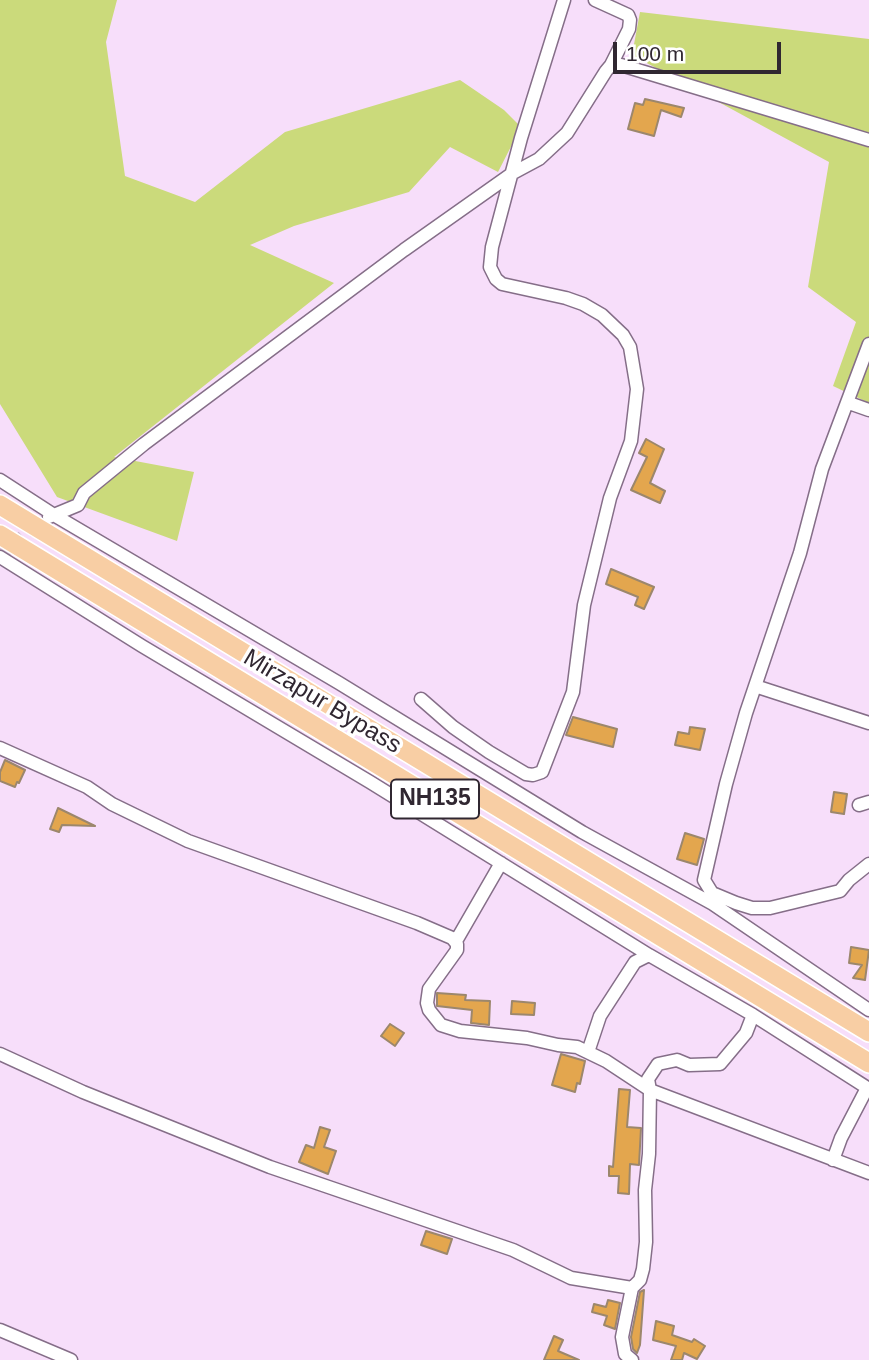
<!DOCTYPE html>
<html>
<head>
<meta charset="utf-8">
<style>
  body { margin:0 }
  #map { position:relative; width:869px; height:1360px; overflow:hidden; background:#f7defa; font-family:Helvetica,sans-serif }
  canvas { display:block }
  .scale { position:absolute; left:613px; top:42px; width:168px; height:32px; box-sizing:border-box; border:4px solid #302731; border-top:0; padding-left:9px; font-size:21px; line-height:24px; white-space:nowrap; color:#302731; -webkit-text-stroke:5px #fff; paint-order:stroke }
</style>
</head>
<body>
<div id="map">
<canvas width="869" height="1360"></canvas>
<div class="scale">100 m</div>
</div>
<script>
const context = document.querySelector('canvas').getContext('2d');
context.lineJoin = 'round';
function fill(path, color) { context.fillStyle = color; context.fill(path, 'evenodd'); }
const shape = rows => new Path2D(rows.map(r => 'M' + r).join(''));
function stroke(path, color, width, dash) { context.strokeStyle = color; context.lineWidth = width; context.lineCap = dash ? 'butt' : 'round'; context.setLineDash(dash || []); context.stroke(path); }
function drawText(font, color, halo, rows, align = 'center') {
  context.font = font + ' Helvetica,sans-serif'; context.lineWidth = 7; context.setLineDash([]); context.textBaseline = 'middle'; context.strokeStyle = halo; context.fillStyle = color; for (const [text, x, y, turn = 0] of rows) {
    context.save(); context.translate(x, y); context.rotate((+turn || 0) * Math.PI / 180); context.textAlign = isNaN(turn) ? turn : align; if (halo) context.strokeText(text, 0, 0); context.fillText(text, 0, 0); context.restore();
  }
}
fill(shape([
  [0,0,117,0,106,42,125,176,195,202,285,132,460,80,504,110,521,127,498,172,450,147,409,192,294,226,250,245,334,283,114,457,194,472,177,541,57,497,0,404],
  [640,12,869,39,869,403,833,386,856,322,808,287,829,162,632,55]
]), '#cbda7b');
const building = shape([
  [645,99,684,108,681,117,661,110,654,136,628,129,635,103,643,105,645,99],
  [646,439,664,449,650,483,665,491,660,503,631,490,647,457,639,453,646,439],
  [611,569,654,587,644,609,635,605,638,597,606,584,611,569],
  [573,717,617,729,613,747,566,735,573,717],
  [690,727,705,729,700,750,675,745,678,732,689,734,690,727],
  [5,760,25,770,19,783,17,782,15,787,0,781,0,772,5,760],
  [834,792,847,794,844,814,831,812,834,792],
  [58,808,95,826,62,825,59,832,50,829,58,808],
  [685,833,704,839,697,865,677,859,685,833],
  [851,947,869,950,865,980,853,978,862,965,849,963,851,947],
  [437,993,466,995,465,1000,490,1001,489,1025,471,1023,472,1010,437,1006,437,993],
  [512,1001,535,1003,534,1015,511,1014,512,1001],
  [390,1024,404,1033,395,1046,381,1036,390,1024],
  [561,1054,585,1061,580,1084,577,1083,575,1092,552,1085,561,1054],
  [619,1089,630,1090,627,1127,641,1128,639,1165,630,1164,629,1194,618,1193,619,1176,609,1176,609,1166,613,1167,619,1089],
  [320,1127,330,1130,324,1147,336,1151,328,1174,299,1162,306,1145,314,1148,320,1127],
  [426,1231,452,1239,447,1254,421,1245,426,1231],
  [644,1290,640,1345,637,1353,633,1349,631,1337,640,1292,644,1290],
  [608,1300,620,1303,615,1329,604,1325,607,1316,592,1312,594,1304,606,1307,608,1300],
  [656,1321,674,1326,672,1335,692,1342,694,1339,705,1346,697,1359,684,1353,682,1360,671,1360,676,1346,653,1340,656,1321],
  [554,1336,563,1340,558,1351,579,1360,544,1360,554,1336]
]);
fill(building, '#e3a64e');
stroke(building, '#9c876c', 2);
stroke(shape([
  [0,556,39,522]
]), '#cfb9d2', 12, [12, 6]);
const minor = shape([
  [595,0,628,15,630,20,629,29,611,65],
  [869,344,822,469,800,553,746,713,726,784,704,880,712,893,736,903,752,908,770,908,840,891,849,880,869,864],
  [849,403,869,410],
  [0,480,54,515,339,683,582,832,713,904,869,1010],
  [49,517,78,505,84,493,144,444,404,250,513,173,539,159,567,133,606,71,611,65,621,65,869,140],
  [0,557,142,646,370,782,649,955,753,1015,869,1089],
  [755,686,869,723],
  [421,699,453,727,489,752,526,774,533,775,542,772,573,692,584,605,610,498,631,441,637,389,630,347,623,335,602,315,583,304,566,298,502,284,496,279,490,267,492,247,521,138,564,0],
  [0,748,87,787,112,804,188,841,417,923,452,938,457,944,457,950,429,989,427,1003,429,1010,441,1025,460,1031,527,1038,558,1045,577,1047,606,1061,650,1090,869,1173],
  [859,805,869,802],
  [456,941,501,863],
  [588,1052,600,1016,635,962,649,955],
  [0,1054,83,1092,270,1167,513,1250,571,1278,632,1288],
  [833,1160,841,1138,867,1088],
  [0,1330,71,1360],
  [632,1360,625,1354,622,1337,632,1288,640,1280,643,1269,646,1242,645,1190,649,1154,650,1090,648,1079,658,1064,677,1060,689,1065,720,1064,746,1033,753,1015]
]);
const trunk = shape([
  [0,505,869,1032],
  [0,535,869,1063]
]);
stroke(minor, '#856e88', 15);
stroke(trunk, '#fff', 22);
stroke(minor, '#fff', 12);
stroke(trunk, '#f8cea4', 19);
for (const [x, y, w] of [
  [435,799,88]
]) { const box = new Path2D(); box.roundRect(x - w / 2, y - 19.5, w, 39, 5); context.fillStyle = '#fff'; context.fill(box); stroke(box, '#302731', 2); }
drawText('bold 23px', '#302731', null, [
  ["NH135",435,799]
]);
drawText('24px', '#302731', '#fff', [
  ["Mirzapur Bypass",322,702,31]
]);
</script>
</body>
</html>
